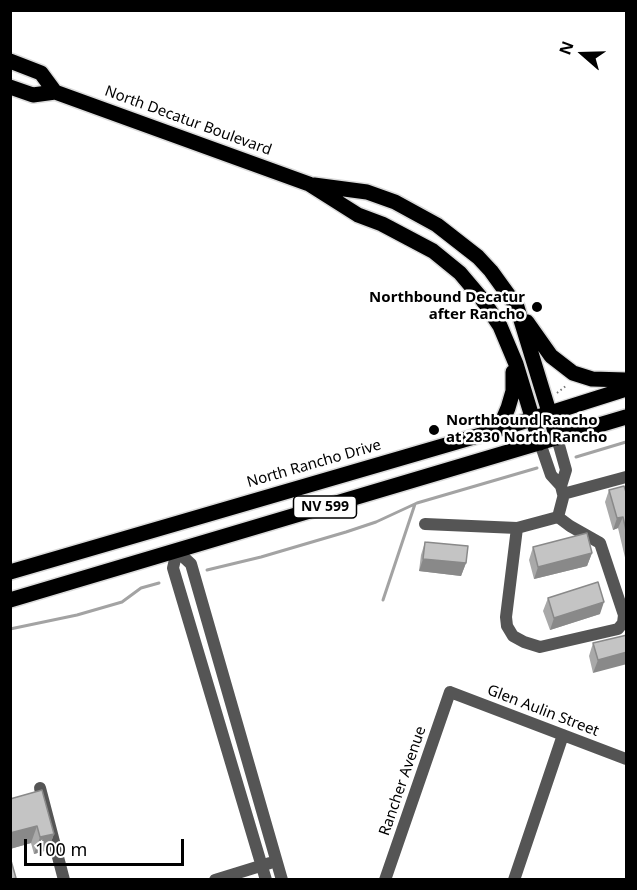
<!DOCTYPE html>
<html>
<head>
<meta charset="utf-8">
<style>
  body { margin:0 }
  #map { position:relative; width:637px; height:890px; overflow:hidden; background:#fff; font-family:"Noto Sans",sans-serif }
  canvas { display:block }
  .frame { position:absolute; inset:0; border:12px solid #000; pointer-events:none }
  .north { position:absolute; left:553px; top:24px; width:60px; height:60px; -webkit-text-stroke:4px #fff; paint-order:stroke; rotate:290deg; font-size:16px; font-weight:700; line-height:24px; text-align:center; color:#000 }
  .north::after { content:''; display:block; margin:auto; width:21px; height:27px; background:#000; clip-path:polygon(50% 0,100% 100%,50% 72%,0 100%) }
  .scale { position:absolute; left:24px; top:839px; width:160px; height:27px; box-sizing:border-box; border:3px solid #000; border-top:0; padding-left:8px; font-size:18px; line-height:21px; white-space:nowrap; color:#000; -webkit-text-stroke:4px #fff; paint-order:stroke }
</style>
</head>
<body>
<div id="map">
<canvas width="637" height="890"></canvas>
<div class="frame"></div>
<div class="north">N</div>
<div class="scale">100 m</div>
</div>
<script>
const context = document.querySelector('canvas').getContext('2d');
context.lineJoin = 'round';
const shape = rows => new Path2D(rows.map(r => 'M' + r).join(''));
function stroke(path, color, width, dash) { context.strokeStyle = color; context.lineWidth = width; context.lineCap = dash ? 'butt' : 'round'; context.setLineDash(dash || []); context.stroke(path); }
function fill(path, color) { context.fillStyle = color; context.fill(path, 'evenodd'); }
function drawText(font, color, halo, rows, align = 'center') {
  context.font = font + ' "Noto Sans",sans-serif'; context.lineWidth = 5; context.setLineDash([]); context.textBaseline = 'middle'; context.strokeStyle = halo; context.fillStyle = color; for (const [text, x, y, turn = 0] of rows) {
    context.save(); context.translate(x, y); context.rotate((+turn || 0) * Math.PI / 180); context.textAlign = isNaN(turn) ? turn : align; if (halo) context.strokeText(text, 0, 0); context.fillText(text, 0, 0); context.restore();
  }
}
stroke(shape([
  [576,457,626,442],
  [207,570,261,557,346,532,376,522,417,503,537,468],
  [383,600,415,504],
  [10,629,77,615,122,602,141,588,159,583]
]), '#a3a3a3', 3);
const major = shape([
  [10,61,41,73,55,92],
  [10,87,33,95,55,92,309,184,358,215,382,224,433,251,460,273,482,299,500,326,516,364,540,443],
  [314,185,367,192,395,202,437,225,478,257,491,271,517,307,557,438],
  [527,322,551,356,573,373,592,379,626,380],
  [490,430,502,422,508,408,513,391,513,372],
  [10,572,484,434,626,389],
  [10,600,626,417]
]);
stroke(major, '#dbdbdb', 18);
stroke(shape([
  [557,393,567,385]
]), '#777', 2, [1.5, 3]);
stroke(shape([
  [557,438,566,470,561,486],
  [540,443,551,475,561,486,563,494,626,477],
  [558,517,517,528,506,617,507,626,513,636,524,642,540,647,618,629,623,623,624,615,600,543,570,526,558,517,564,494],
  [425,524,517,528],
  [177,551,191,564,282,880],
  [177,551,173,568,266,880],
  [40,788,64,880],
  [215,880,270,863],
  [385,880,450,692,626,759],
  [514,880,563,735]
]), '#555', 12);
stroke(major, '#000', 15);
fill(shape([
  [609,490,627,495,627,566,618,528,613,530,605,502],
  [425,542,466,563,461,576,419,571,421,555],
  [533,547,592,553,587,566,534,579,529,560],
  [548,598,600,614,550,630,543,611],
  [627,635,593,673,589,656,593,643],
  [10,799,54,834,48,850,34,854,31,843,10,849]
]), '#a9a9a9');
fill(shape([
  [623,517,618,528,613,530,617,518],
  [592,553,587,566,534,579,538,567],
  [423,559,466,563,461,576,419,571],
  [604,602,600,614,550,630,554,618],
  [627,652,627,664,593,673,598,660],
  [37,826,31,843,10,849,10,833],
  [54,834,48,850,34,854,40,837]
]), '#898989');
const building = shape([
  [624,486,627,495,627,535,623,517,617,518,609,490,624,486],
  [587,533,592,553,538,567,533,547,587,533],
  [425,542,468,546,466,563,423,559,425,542],
  [598,582,604,602,554,618,548,598,598,582],
  [627,635,627,652,598,660,593,643,627,635],
  [42,790,54,834,40,837,37,826,10,833,10,799,42,790],
  [10,857,16,878,12,879,10,879,10,857]
]);
fill(building, '#c4c4c4');
stroke(building, '#898989', 1.5);
for (const [x, y, r, color] of [
  [537,307,6,"#000"],
  [434,430,6,"#000"]
]) { const dot = new Path2D(); dot.arc(x, y, r, 0, 2 * Math.PI); context.fillStyle = color; context.fill(dot); stroke(dot, '#fff', 2); }
for (const [x, y, w] of [
  [325,507,63]
]) { const box = new Path2D(); box.roundRect(x - w / 2, y - 11, w, 22, 4.5); context.fillStyle = '#fff'; context.fill(box); stroke(box, '#000', 1.5); }
drawText('bold 14px', '#000', null, [
  ["NV 599",325,507]
]);
drawText('15px', '#000', '#fff', [
  ["North Decatur Boulevard",188,121,20],
  ["North Rancho Drive",314,464,-16],
  ["Glen Aulin Street",543,711,21],
  ["Rancher Avenue",403,781,-71]
]);
drawText('bold 15px', '#000', '#fff', [
  ["Northbound Decatur",525,298],
  ["after Rancho",525,315],
  ["Northbound Rancho",446,421,"left"],
  ["at 2830 North Rancho",446,438,"left"]
], 'right');
</script>
</body>
</html>
